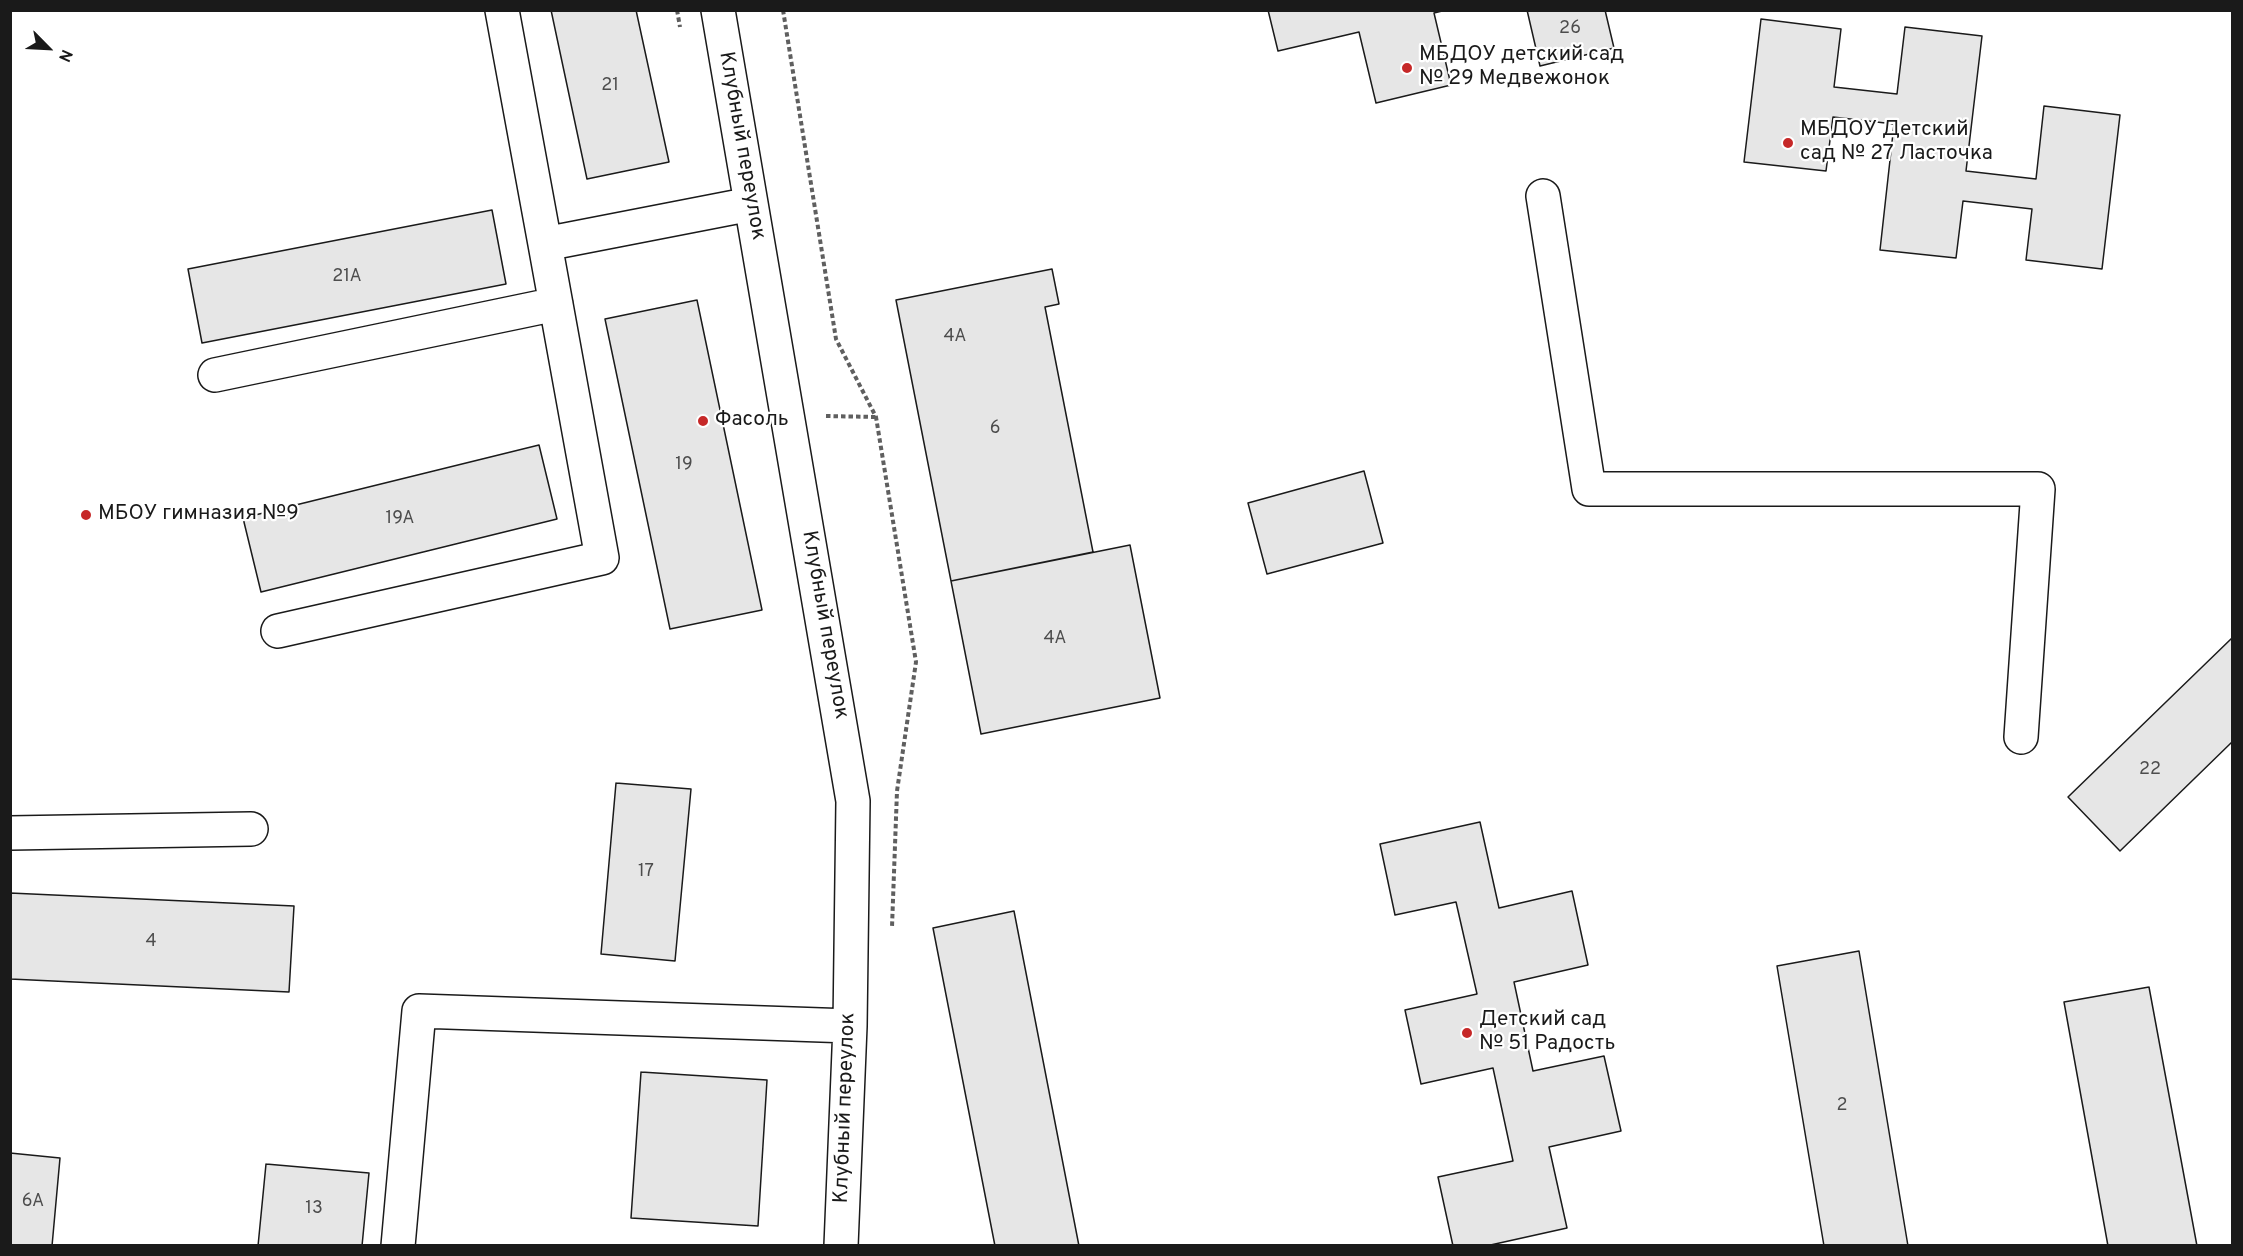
<!DOCTYPE html>
<html>
<head>
<meta charset="utf-8">
<style>
  body { margin:0 }
  #map { position:relative; width:2243px; height:1256px; overflow:hidden; background:#fff; font-family:Overpass,sans-serif }
  canvas { display:block }
  .frame { position:absolute; inset:0; border:12px solid #1a1a1a; pointer-events:none }
  .north { position:absolute; left:18px; top:18px; width:60px; height:60px; -webkit-text-stroke:4px #fff; paint-order:stroke; rotate:114deg; font-size:16px; font-weight:700; line-height:24px; text-align:center; color:#1a1a1a }
  .north::after { content:''; display:block; margin:auto; width:21px; height:27px; background:#1a1a1a; clip-path:polygon(50% 0,100% 100%,50% 72%,0 100%) }
</style>
</head>
<body>
<div id="map">
<canvas width="2243" height="1256"></canvas>
<div class="frame"></div>
<div class="north">N</div>
</div>
<script>
const context = document.querySelector('canvas').getContext('2d');
context.lineJoin = 'round';
function fill(path, color) { context.fillStyle = color; context.fill(path, 'evenodd'); }
const shape = rows => new Path2D(rows.map(r => 'M' + r).join(''));
function stroke(path, color, width, dash) { context.strokeStyle = color; context.lineWidth = width; context.lineCap = dash ? 'butt' : 'round'; context.setLineDash(dash || []); context.stroke(path); }
function drawText(font, color, halo, rows, align = 'center') {
  context.font = font + ' Overpass,sans-serif'; context.lineWidth = 4.5; context.setLineDash([]); context.textBaseline = 'middle'; context.strokeStyle = halo; context.fillStyle = color; for (const [text, x, y, turn = 0] of rows) {
    context.save(); context.translate(x, y); context.rotate((+turn || 0) * Math.PI / 180); context.textAlign = isNaN(turn) ? turn : align; if (halo) context.strokeText(text, 0, 0); context.fillText(text, 0, 0); context.restore();
  }
}
const building = shape([
  [551,10,636,10,669,162,587,179,551,10],
  [1268,10,1446,10,1434,13,1451,85,1376,103,1359,32,1278,51,1268,10],
  [1527,10,1605,10,1614,48,1540,66,1527,10],
  [1761,19,1841,29,1834,87,1897,94,1905,27,1982,36,1966,171,2036,179,2044,106,2120,115,2102,269,2026,260,2032,209,1963,201,1956,258,1880,250,1894,124,1833,117,1826,171,1744,162,1761,19],
  [492,210,506,284,202,343,188,269,492,210],
  [1052,269,1059,304,1045,307,1093,552,951,581,896,300,1052,269],
  [697,300,762,610,670,629,605,319,697,300],
  [539,445,557,519,261,592,243,518,539,445],
  [1364,471,1383,543,1267,574,1248,503,1364,471],
  [1130,545,1160,698,981,734,951,581,1130,545],
  [2232,638,2232,742,2120,851,2068,797,2232,638],
  [616,783,691,789,675,961,601,954,616,783],
  [1480,822,1499,908,1572,891,1588,965,1514,982,1533,1071,1604,1056,1621,1131,1549,1147,1567,1228,1486,1246,1453,1246,1438,1177,1513,1161,1493,1068,1421,1084,1405,1010,1477,994,1456,902,1395,915,1380,844,1480,822],
  [10,893,294,906,289,992,10,979,10,893],
  [1014,911,1079,1246,995,1246,933,928,1014,911],
  [1859,951,1908,1246,1824,1246,1777,966,1859,951],
  [2149,987,2197,1246,2108,1246,2064,1002,2149,987],
  [641,1072,767,1080,758,1226,631,1218,641,1072],
  [10,1153,60,1158,52,1246,10,1246,10,1153],
  [266,1164,369,1173,362,1246,258,1246,266,1164]
]);
fill(building, '#e6e6e6');
stroke(building, '#1a1a1a', 1.5);
const minor = shape([
  [502,10,545,244,751,204],
  [718,10,853,801,850,1026,841,1246],
  [1543,196,1589,489,2038,489,2021,737],
  [215,375,556,304],
  [278,631,602,558,545,244],
  [10,833,251,829],
  [398,1246,419,1011,850,1026]
]);
stroke(minor, '#1a1a1a', 36);
stroke(shape([
  [677,10,680,27],
  [783,10,836,339,876,417,916,662,897,791,892,927],
  [826,416,876,417]
]), '#5f5f5f', 4, [4.5, 3]);
stroke(minor, '#fff', 33);
for (const [x, y, r, color] of [
  [1407,68,6,"#c62828"],
  [1788,143,6,"#c62828"],
  [703,421,6,"#c62828"],
  [86,515,6,"#c62828"],
  [1467,1033,6,"#c62828"]
]) { const dot = new Path2D(); dot.arc(x, y, r, 0, 2 * Math.PI); context.fillStyle = color; context.fill(dot); stroke(dot, '#fff', 2); }
drawText('18px', '#4d4d4d', null, [
  ["26",1570,29],
  ["21",610,86],
  ["21А",347,277],
  ["4А",955,337],
  ["6",995,429],
  ["19",684,465],
  ["19А",400,519],
  ["4А",1055,639],
  ["22",2150,770],
  ["17",646,872],
  ["4",151,942],
  ["2",1842,1106],
  ["6А",33,1202],
  ["13",314,1209]
]);
drawText('21px', '#1a1a1a', '#fff', [
  ["МБДОУ детский сад",1419,56],
  ["№ 29 Медвежонок",1419,80],
  ["МБДОУ Детский",1800,131],
  ["сад № 27 Ласточка",1800,155],
  ["Фасоль",715,421],
  ["МБОУ гимназия №9",98,515],
  ["Детский сад",1479,1021],
  ["№ 51 Радость",1479,1045]
], 'left');
drawText('21px', '#1a1a1a', '#fff', [
  ["Клубный переулок",741,146,80],
  ["Клубный переулок",824,625,80],
  ["Клубный переулок",846,1108,-88]
]);
</script>
</body>
</html>
